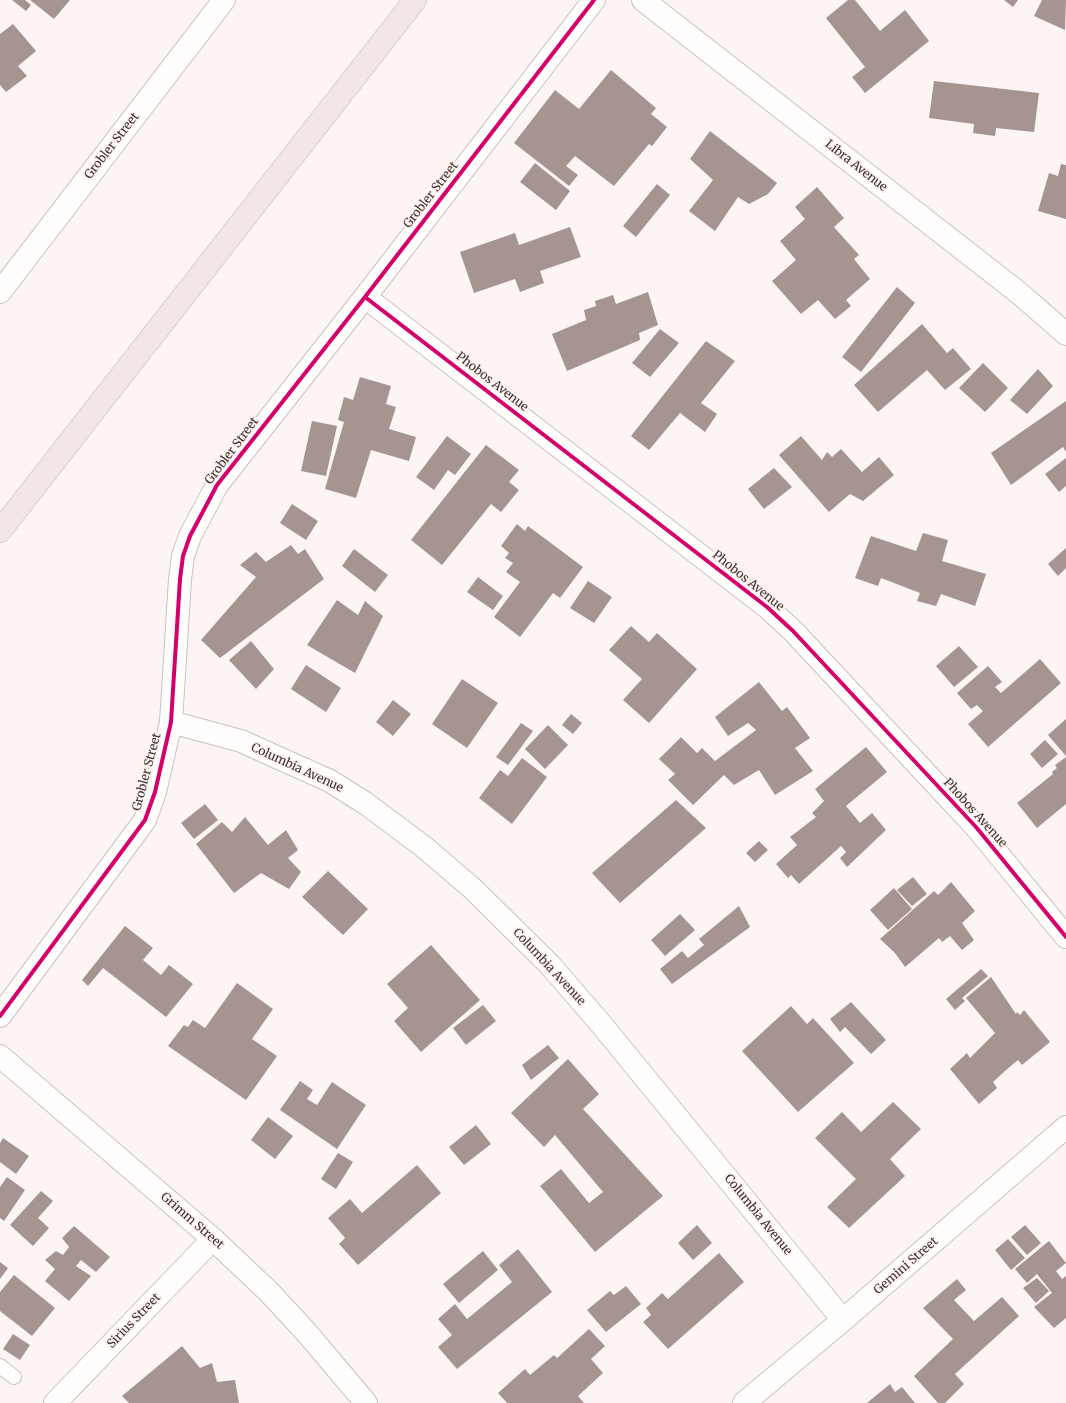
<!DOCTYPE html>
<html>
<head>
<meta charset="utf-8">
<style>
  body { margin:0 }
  canvas { display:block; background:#fcf5f4 }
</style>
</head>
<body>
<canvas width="1066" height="1403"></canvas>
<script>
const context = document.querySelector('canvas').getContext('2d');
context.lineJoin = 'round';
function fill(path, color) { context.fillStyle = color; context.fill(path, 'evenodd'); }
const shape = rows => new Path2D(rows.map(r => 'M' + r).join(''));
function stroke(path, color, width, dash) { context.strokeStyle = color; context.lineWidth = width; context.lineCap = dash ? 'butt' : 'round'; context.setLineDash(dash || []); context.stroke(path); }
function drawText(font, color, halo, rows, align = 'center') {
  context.font = font + ' Merriweather,serif'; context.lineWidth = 4; context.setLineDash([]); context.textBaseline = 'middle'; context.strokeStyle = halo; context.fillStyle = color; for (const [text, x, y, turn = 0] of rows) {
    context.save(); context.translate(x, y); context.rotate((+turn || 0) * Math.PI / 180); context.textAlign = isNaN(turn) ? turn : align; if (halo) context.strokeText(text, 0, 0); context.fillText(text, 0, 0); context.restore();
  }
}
fill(shape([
  [12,0,25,0,31,5,26,11],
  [30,0,70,0,54,19],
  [848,0,855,0,880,31,905,10,929,41,865,93,852,77,865,67,826,18],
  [1004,0,1018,0,1013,7],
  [1042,0,1066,0,1065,30,1034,16],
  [13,24,36,51,18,66,27,76,6,92,0,85,0,34],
  [611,70,656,108,651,114,667,127,652,146,649,144,614,186,575,156,566,166,578,175,569,186,514,143,555,90,579,109],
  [934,81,1039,93,1034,132,996,128,995,136,973,133,974,124,929,118],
  [710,131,777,183,768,194,749,204,738,197,715,231,689,211,713,180,690,159],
  [535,163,570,191,556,210,520,182],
  [1061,164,1066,165,1066,219,1038,211,1049,173,1058,176],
  [657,184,670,195,636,237,623,226],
  [817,187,844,218,834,227,859,255,854,259,870,279,846,300,851,306,835,319,818,300,801,314,772,281,796,260,780,241,805,219,795,207],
  [570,227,581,257,540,271,544,283,520,292,515,279,474,293,460,252,515,233,519,245],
  [897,287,915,303,861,372,842,357],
  [648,292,658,325,639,333,640,340,567,371,552,334,586,320,584,310,596,306,595,301,613,295,616,304],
  [922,324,947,353,953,348,971,369,945,390,927,370,878,412,854,385],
  [660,329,679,343,650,377,632,363],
  [706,341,735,361,701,403,717,414,705,432,680,413,649,450,631,436],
  [983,363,1008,388,985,412,959,388],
  [1038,369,1053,386,1027,414,1010,400],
  [360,377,391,386,386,404,396,407,389,429,416,437,409,461,371,450,356,498,325,489,344,422,338,420,344,397,353,400],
  [1066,401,1066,452,1063,447,1011,485,991,453],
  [312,421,337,426,326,476,301,471],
  [447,436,471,454,455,475,448,470,434,490,416,477],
  [801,436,822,460,827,452,832,457,841,449,862,472,879,457,894,475,863,501,850,494,829,512,779,455],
  [486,445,519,470,509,482,519,490,501,512,491,504,442,565,411,540],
  [1066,458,1066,486,1059,492,1045,474],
  [774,468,792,487,764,509,748,489],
  [292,504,318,521,306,540,280,523],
  [517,524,525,531,528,526,583,567,560,598,553,593,520,637,494,617,520,582,506,572,513,563,505,558,509,553,501,546],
  [923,533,948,540,942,561,986,574,975,606,941,594,936,606,917,601,920,593,881,578,878,586,855,578,871,536,916,551],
  [291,545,298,554,305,549,324,579,220,658,201,640,256,577,240,565,256,552,266,562],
  [1066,548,1066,568,1058,576,1048,564],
  [354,549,388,575,375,592,342,566],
  [478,577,503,596,493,610,467,592],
  [588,581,612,597,594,623,570,608],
  [337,600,358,615,365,601,383,616,355,673,307,645],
  [631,626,649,642,657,633,697,669,649,723,623,700,642,679,609,650],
  [251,641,274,669,256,689,229,660],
  [959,646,978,667,954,687,936,666],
  [1040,659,1061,683,988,747,968,724,983,711,977,705,971,709,957,693,988,666,1002,682,995,687,1001,693],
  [306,665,341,688,326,712,291,689],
  [462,679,498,703,467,748,432,724],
  [759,682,782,711,787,707,810,738,795,748,813,771,775,795,759,770,734,785,724,775,693,805,668,780,675,774,659,759,681,737,697,753,702,748,715,761,756,730,748,723,728,736,715,717],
  [393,700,411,714,393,736,376,722],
  [571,714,582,723,573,734,562,725],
  [1066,719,1066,756,1048,735],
  [521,723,533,731,508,765,496,757],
  [548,725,568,745,545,769,525,749],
  [1045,740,1058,754,1042,768,1030,754],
  [866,747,887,772,846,806,860,823,872,813,886,830,847,867,840,858,846,852,841,846,799,884,791,875,788,878,776,864,797,845,790,837,816,817,812,813,824,801,815,789],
  [1066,757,1066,804,1037,828,1017,803,1053,774,1052,772,1057,768,1055,765],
  [522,758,547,777,512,824,479,798,500,770,508,776],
  [676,800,706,828,620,903,592,873],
  [205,804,218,820,194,839,181,823],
  [245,817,268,845,286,830,298,850,288,858,301,872,289,889,261,873,234,893,196,844,222,822,232,832],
  [759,841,768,850,755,862,746,853],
  [328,871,368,909,343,935,302,897],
  [913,877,927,894,912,906,897,890],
  [951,882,975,911,962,923,974,940,962,950,950,936,942,942,939,938,905,967,895,953,880,939,934,891,938,895],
  [894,888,912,909,888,930,870,910],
  [739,906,750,927,672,984,660,969,682,951,688,958,704,945,699,939],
  [680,914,695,930,665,956,651,940],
  [125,926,153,948,143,960,161,975,169,965,193,984,166,1017,103,968,88,986,82,980],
  [431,945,480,1000,421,1052,394,1021,408,1008,387,984],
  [981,969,988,976,962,998,965,1001,955,1010,946,999],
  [991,977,1016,1014,1017,1012,1020,1015,1024,1010,1050,1042,1022,1065,1018,1060,1005,1071,993,1082,997,1088,979,1104,950,1069,967,1053,970,1058,995,1033,966,998],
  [237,983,273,1009,252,1039,277,1056,246,1100,168,1046,184,1025,188,1027,193,1020,205,1028],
  [851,1002,886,1040,871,1054,845,1027,840,1032,830,1019],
  [483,1005,496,1021,466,1045,453,1028],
  [791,1006,807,1024,813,1018,854,1063,798,1112,742,1051],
  [548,1045,559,1058,531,1080,522,1065],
  [568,1059,599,1094,583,1109,663,1196,595,1252,540,1186,561,1169,589,1203,603,1192,555,1135,544,1147,511,1113],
  [300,1081,313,1090,307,1099,317,1105,332,1082,366,1105,337,1149,280,1110],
  [893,1102,921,1129,890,1159,905,1176,849,1228,827,1207,856,1179,815,1138,842,1112,861,1132],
  [268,1117,293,1136,275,1159,251,1140],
  [476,1125,491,1144,464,1165,449,1147],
  [3,1138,29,1156,16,1174,0,1162,0,1143],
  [338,1153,353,1162,336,1189,321,1179],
  [417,1165,441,1193,358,1265,339,1244,345,1238,328,1218,350,1199,362,1213],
  [7,1177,25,1190,4,1221,0,1218,0,1187],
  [41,1191,53,1201,38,1218,49,1228,33,1246,10,1225],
  [697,1225,712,1243,693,1260,678,1243],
  [1025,1225,1041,1243,1027,1255,1011,1237],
  [74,1226,110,1257,96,1272,81,1260,76,1266,91,1276,69,1301,45,1281,55,1269,45,1260,56,1251,63,1255,69,1247,62,1238],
  [1008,1239,1025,1258,1011,1270,995,1250],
  [1049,1241,1066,1263,1056,1271,1062,1279,1066,1276,1066,1318,1054,1328,1034,1307,1052,1293,1037,1274,1027,1283,1015,1269],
  [518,1249,552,1292,457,1369,438,1347,452,1335,438,1319,455,1304,467,1319,512,1282,499,1265],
  [483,1251,498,1270,459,1303,443,1284],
  [719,1253,744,1282,668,1349,643,1322,651,1315,646,1308,662,1293,668,1299],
  [0,1262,8,1268,0,1279],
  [14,1275,55,1308,32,1336,0,1311,0,1292],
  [1037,1278,1049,1291,1036,1303,1023,1288],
  [957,1279,966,1290,954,1300,974,1321,1002,1297,1019,1316,955,1374,964,1384,945,1403,938,1403,914,1376,953,1339,923,1308],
  [626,1286,641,1304,606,1332,587,1310,610,1291,614,1295],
  [589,1329,605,1346,591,1359,603,1373,578,1396,584,1403,507,1403,498,1393,525,1369,530,1375,554,1355,557,1358],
  [13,1334,30,1345,20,1360,3,1349],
  [182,1346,200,1368,212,1363,217,1382,235,1380,239,1403,129,1403,122,1396],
  [890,1384,895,1392,902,1387,915,1403,867,1403]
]), '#a69491');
const lane = shape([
  [0,1366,14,1377]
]);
const street = shape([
  [643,0,1019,293,1066,334],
  [0,292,224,0],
  [365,297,767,607,793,631,976,827,1066,937],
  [171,722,241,741,330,781,365,803,424,847,473,889,550,965,601,1024,843,1320],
  [0,1016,145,820,155,792,171,722,180,579,183,556,190,536,217,485,365,297,594,0],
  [0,1056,213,1239,269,1292,307,1333,366,1403],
  [55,1403,213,1239],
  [744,1403,843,1320,1066,1127]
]);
const primary = shape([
  [0,531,415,0]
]);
stroke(lane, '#cac1c0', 16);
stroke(street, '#cac1c0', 24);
stroke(primary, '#d7d2d1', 24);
stroke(lane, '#fffefd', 14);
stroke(street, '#fffefd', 22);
stroke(primary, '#f3e7e6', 22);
stroke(shape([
  [365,297,767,607,793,631,976,827,1066,937],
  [0,1016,145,820,155,792,171,722,180,579,183,556,190,536,217,485,365,297,594,0]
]), '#d6006c', 4);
drawText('12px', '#3c312e', '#fff3f1', [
  ["Grobler Street",112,146,-52],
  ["Libra Avenue",856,166,38],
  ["Grobler Street",431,195,-52],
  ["Phobos Avenue",492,382,38],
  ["Grobler Street",232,451,-53],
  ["Phobos Avenue",748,581,39],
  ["Columbia Avenue",297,768,25],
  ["Grobler Street",147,772,-75],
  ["Phobos Avenue",975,813,48],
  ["Columbia Avenue",549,967,47],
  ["Columbia Avenue",758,1215,51],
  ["Grimm Street",192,1221,41],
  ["Gemini Street",906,1266,-41],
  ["Sirius Street",134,1321,-46]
]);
</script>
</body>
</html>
